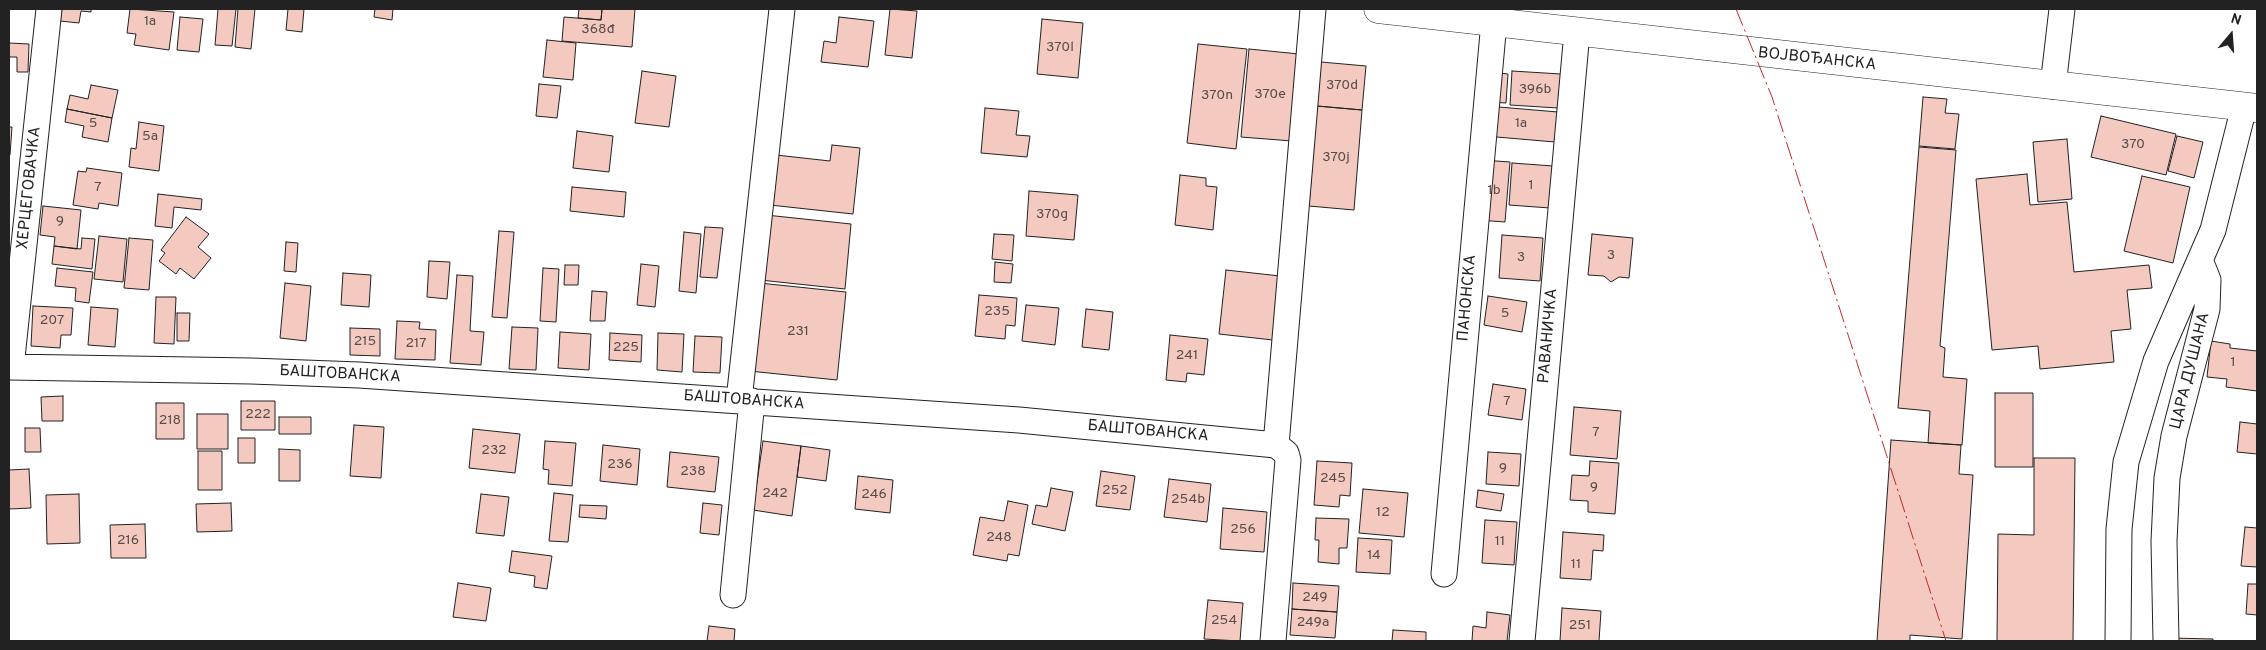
<!DOCTYPE html>
<html>
<head>
<meta charset="utf-8">
<style>
  body { margin:0 }
  #map { position:relative; width:2266px; height:650px; overflow:hidden; background:#fff; font-family:Overpass,sans-serif }
  canvas { display:block }
  .frame { position:absolute; inset:0; border:10px solid #222; pointer-events:none }
  .north { position:absolute; left:2206px; top:10px; width:50px; height:50px; -webkit-text-stroke:4px #fff; paint-order:stroke; rotate:18deg; font-size:14px; font-weight:700; line-height:20px; text-align:center; color:#222 }
  .north::after { content:''; display:block; margin:auto; width:18px; height:22px; background:#222; clip-path:polygon(50% 0,100% 100%,50% 72%,0 100%) }
</style>
</head>
<body>
<div id="map">
<canvas width="2266" height="650"></canvas>
<div class="frame"></div>
<div class="north">N</div>
</div>
<script>
const context = document.querySelector('canvas').getContext('2d');
context.lineJoin = 'round';
function fill(path, color) { context.fillStyle = color; context.fill(path, 'evenodd'); }
const shape = rows => new Path2D(rows.map(r => 'M' + r).join(''));
function stroke(path, color, width, dash) { context.strokeStyle = color; context.lineWidth = width; context.lineCap = dash ? 'butt' : 'round'; context.setLineDash(dash || []); context.stroke(path); }
function drawText(font, color, halo, rows, align = 'center') {
  context.font = font + ' Overpass,sans-serif'; context.lineWidth = 4; context.setLineDash([]); context.textBaseline = 'middle'; context.strokeStyle = halo; context.fillStyle = color; for (const [text, x, y, turn = 0] of rows) {
    context.save(); context.translate(x, y); context.rotate((+turn || 0) * Math.PI / 180); context.textAlign = isNaN(turn) ? turn : align; if (halo) context.strokeText(text, 0, 0); context.fillText(text, 0, 0); context.restore();
  }
}
const building = shape([
  [62,9,91,9,91,12,81,11,79,23,60,21,62,9],
  [130,9,174,12,169,50,134,45,136,34,127,33,130,9],
  [218,9,236,9,232,46,215,45,218,9],
  [238,9,255,9,251,49,235,47,238,9],
  [288,9,304,9,302,32,286,30,288,9],
  [375,9,393,9,392,20,374,17,375,9],
  [579,9,602,9,601,20,578,18,579,9],
  [602,9,635,9,632,47,562,41,564,17,601,20,602,9],
  [890,9,917,11,912,58,885,55,890,9],
  [180,17,203,19,199,52,177,50,180,17],
  [839,17,874,21,868,67,821,62,824,41,836,43,839,17],
  [1042,19,1083,23,1078,78,1037,74,1042,19],
  [547,40,576,43,573,80,543,77,547,40],
  [9,43,29,44,28,72,17,72,17,57,9,57,9,43],
  [1198,44,1247,49,1236,149,1187,143,1198,44],
  [1249,49,1299,54,1292,141,1241,137,1249,49],
  [1321,62,1366,66,1362,110,1317,106,1321,62],
  [642,71,676,76,669,127,635,123,642,71],
  [1512,71,1561,74,1558,108,1510,105,1512,71],
  [1491,72,1508,74,1506,103,1489,102,1491,72],
  [539,84,561,86,557,118,536,116,539,84],
  [91,85,118,90,112,118,67,109,70,95,88,99,91,85],
  [1923,97,1947,99,1945,113,1959,114,1955,149,1919,146,1923,97],
  [1317,106,1362,110,1354,210,1309,206,1317,106],
  [1487,106,1558,112,1555,142,1485,136,1487,106],
  [985,108,1019,111,1016,135,1030,136,1027,157,981,153,985,108],
  [67,109,112,118,108,142,82,137,84,126,65,122,67,109],
  [2101,116,2176,134,2166,175,2091,157,2101,116],
  [139,122,164,126,159,171,129,167,131,148,136,149,139,122],
  [9,127,12,127,10,155,9,155,9,127],
  [577,131,613,136,609,172,573,168,577,131],
  [2177,136,2203,142,2194,178,2168,171,2177,136],
  [2067,139,2072,199,2038,202,2033,142,2067,139],
  [832,145,860,148,853,214,770,205,776,155,830,161,832,145],
  [1919,147,1956,150,1940,346,1945,348,1943,377,1967,379,1962,445,1928,443,1930,411,1898,408,1919,147],
  [1482,160,1510,162,1505,222,1478,220,1482,160],
  [1512,163,1553,166,1550,208,1509,205,1512,163],
  [87,168,122,173,118,206,99,203,98,209,73,205,78,171,86,172,87,168],
  [2027,174,2030,205,2067,202,2074,272,2149,265,2152,288,2127,290,2131,329,2111,331,2114,362,2040,369,2038,346,1992,350,1976,179,2027,174],
  [1180,175,1206,178,1206,186,1217,187,1213,230,1175,225,1180,175],
  [2142,176,2190,187,2173,263,2124,251,2142,176],
  [572,187,626,192,624,217,570,211,572,187],
  [1029,191,1078,195,1074,240,1026,236,1029,191],
  [158,194,202,199,201,210,174,207,172,228,155,226,158,194],
  [43,206,81,210,77,249,54,246,55,237,40,235,43,206],
  [766,215,851,224,845,289,760,280,766,215],
  [186,217,209,234,198,247,211,258,194,279,180,268,176,274,159,261,165,253,161,250,186,217],
  [705,227,723,228,717,278,700,277,705,227],
  [499,231,514,232,507,318,492,317,499,231],
  [684,232,701,234,696,293,679,291,684,232],
  [994,234,1014,235,1012,261,992,259,994,234],
  [1592,234,1633,238,1629,278,1619,277,1611,282,1604,276,1588,275,1592,234],
  [1502,235,1543,238,1540,281,1499,278,1502,235],
  [99,236,127,239,123,282,94,279,99,236],
  [82,238,95,239,92,269,52,264,54,246,81,249,82,238],
  [129,238,153,240,149,290,124,288,129,238],
  [286,242,298,243,296,272,284,271,286,242],
  [429,261,450,262,447,299,427,297,429,261],
  [995,262,1013,264,1011,283,994,282,995,262],
  [641,264,659,266,655,307,637,305,641,264],
  [565,265,579,265,578,285,564,285,565,265],
  [57,268,93,272,89,303,75,301,76,288,55,286,57,268],
  [543,268,559,269,556,322,540,321,543,268],
  [1226,270,1280,276,1273,340,1219,334,1226,270],
  [343,273,371,275,369,307,341,305,343,273],
  [457,275,473,276,470,331,484,332,481,365,450,363,457,275],
  [285,283,311,286,306,341,280,338,285,283],
  [759,283,846,292,837,380,749,371,759,283],
  [592,291,607,292,605,321,590,321,592,291],
  [979,295,1017,298,1015,326,1006,325,1005,339,975,336,979,295],
  [1488,296,1527,302,1522,332,1484,325,1488,296],
  [156,297,176,297,174,344,154,343,156,297],
  [1026,305,1059,308,1055,345,1022,341,1026,305],
  [33,306,73,308,71,335,61,335,60,348,31,346,33,306],
  [91,307,118,309,115,347,88,345,91,307],
  [1086,309,1113,312,1109,350,1082,347,1086,309],
  [177,313,190,313,189,341,177,341,177,313],
  [397,321,420,322,419,329,436,330,435,360,395,359,397,321],
  [512,327,538,328,536,370,509,369,512,327],
  [350,328,380,329,380,356,350,355,350,328],
  [560,332,591,334,589,370,558,368,560,332],
  [610,333,642,335,641,362,609,360,610,333],
  [658,333,684,334,682,372,657,370,658,333],
  [1170,335,1208,339,1204,375,1187,373,1186,382,1166,380,1170,335],
  [695,336,722,337,720,373,693,372,695,336],
  [2211,341,2230,344,2230,348,2257,351,2257,391,2226,387,2227,379,2207,377,2211,341],
  [1493,384,1526,389,1522,420,1488,415,1493,384],
  [1995,393,2033,393,2033,467,1995,467,1995,393],
  [63,396,63,421,42,421,41,397,63,396],
  [241,401,275,401,275,430,241,430,241,401],
  [156,403,184,403,184,439,156,439,156,403],
  [1574,407,1621,411,1617,459,1570,455,1574,407],
  [197,414,228,414,228,449,197,449,197,414],
  [279,417,311,417,311,434,279,434,279,417],
  [2240,422,2257,424,2257,454,2237,452,2240,422],
  [354,425,384,427,381,478,350,476,354,425],
  [25,428,40,428,41,452,25,452,25,428],
  [473,429,520,434,515,473,469,468,473,429],
  [238,438,255,438,255,463,238,463,238,438],
  [1891,440,1961,445,1959,474,1973,475,1962,639,1910,635,1910,641,1877,641,1891,440],
  [545,441,576,443,572,486,548,484,549,470,543,469,545,441],
  [763,441,801,446,792,516,753,510,763,441],
  [603,445,640,449,637,485,600,481,603,445],
  [801,446,830,450,826,481,797,477,801,446],
  [279,449,300,450,300,481,279,481,279,449],
  [198,451,222,451,222,490,198,490,198,451],
  [670,452,719,457,715,492,667,487,670,452],
  [1488,452,1521,454,1519,486,1486,484,1488,452],
  [2034,458,2075,458,2073,641,1997,641,1998,534,2034,535,2034,458],
  [1317,461,1352,463,1350,496,1340,495,1339,507,1314,505,1317,461],
  [1590,461,1619,463,1615,514,1588,512,1588,501,1570,500,1572,475,1589,476,1590,461],
  [29,469,31,508,9,509,9,470,29,469],
  [1101,471,1135,476,1130,510,1096,506,1101,471],
  [858,476,893,480,890,513,855,509,858,476],
  [1169,479,1211,484,1207,522,1164,517,1169,479],
  [1051,488,1073,492,1065,531,1032,524,1036,505,1047,507,1051,488],
  [1363,489,1408,493,1404,537,1359,533,1363,489],
  [1478,490,1504,494,1501,511,1476,507,1478,490],
  [554,493,573,495,568,542,549,541,554,493],
  [79,494,80,543,47,544,46,495,79,494],
  [481,494,509,497,504,536,476,533,481,494],
  [1008,501,1028,505,1019,556,1008,554,1007,561,973,555,980,517,1004,521,1008,501],
  [231,503,232,531,197,532,196,504,231,503],
  [703,503,722,505,719,535,700,533,703,503],
  [580,505,607,506,606,519,579,517,580,505],
  [1223,508,1267,512,1264,552,1220,549,1223,508],
  [1316,518,1349,519,1347,548,1339,548,1339,564,1318,562,1319,540,1315,540,1316,518],
  [1485,520,1517,522,1514,565,1482,563,1485,520],
  [145,524,146,558,111,558,110,525,145,524],
  [2245,527,2257,528,2257,567,2241,566,2245,527],
  [1563,532,1604,535,1603,551,1593,550,1591,580,1560,578,1563,532],
  [1358,538,1392,540,1390,574,1356,572,1358,538],
  [512,551,552,556,547,589,534,587,535,576,509,572,512,551],
  [458,583,491,588,486,621,453,617,458,583],
  [1293,583,1339,586,1337,612,1292,609,1293,583],
  [2248,584,2257,584,2257,615,2246,614,2248,584],
  [1208,600,1243,603,1240,641,1204,639,1208,600],
  [1562,608,1601,611,1599,641,1560,641,1562,608],
  [1292,609,1337,612,1335,638,1290,635,1292,609],
  [1487,612,1510,615,1507,641,1472,641,1473,626,1486,628,1487,612],
  [709,626,735,629,734,641,707,641,709,626],
  [1393,630,1426,632,1426,641,1392,641,1393,630],
  [2171,638,2213,639,2213,641,2171,641,2171,638]
]);
fill(building, '#f3c9c0');
stroke(building, '#222', 1);
const minor = shape([
  [2053,86,2062,9],
  [9,367,251,371,359,375,1019,420,1276,445,1286,453,1288,460,1273,641],
  [11,367,49,9],
  [739,400,782,9],
  [1276,445,1313,9],
  [1444,574,1494,22],
  [733,595,752,401],
  [1522,641,1577,32],
  [2118,641,2119,529,2126,462,2156,361,2213,230,2244,107],
  [2166,641,2164,541,2167,478,2174,436,2207,309,2208,280,2200,260]
]);
const major = shape([
  [1378,9,2257,108]
]);
stroke(minor, '#222', 27);
stroke(major, '#222', 29);
stroke(minor, '#fff', 25);
stroke(major, '#fff', 28);
stroke(shape([
  [1736,9,1772,97,1946,641]
]), '#c62828', 1, [18, 4, 2.5, 4]);
drawText('14px', '#564c4a', null, [
  ["1a",150,22],
  ["368đ",598,30],
  ["370l",1060,48],
  ["370d",1342,86],
  ["396b",1535,90],
  ["370e",1270,95],
  ["370n",1217,96],
  ["5",93,124],
  ["1a",1521,124],
  ["5a",150,137],
  ["370",2133,145],
  ["370j",1336,158],
  ["1",1531,186],
  ["7",98,188],
  ["1b",1494,191],
  ["370g",1052,215],
  ["9",60,222],
  ["3",1611,256],
  ["3",1521,258],
  ["235",997,312],
  ["5",1505,314],
  ["207",52,321],
  ["231",798,332],
  ["215",365,342],
  ["217",416,344],
  ["225",626,348],
  ["241",1187,356],
  ["1",2233,363],
  ["7",1507,402],
  ["222",258,415],
  ["218",170,421],
  ["7",1596,433],
  ["232",494,451],
  ["236",620,465],
  ["9",1503,469],
  ["238",693,472],
  ["245",1333,479],
  ["9",1594,488],
  ["252",1115,491],
  ["242",775,494],
  ["246",874,495],
  ["254b",1188,500],
  ["12",1383,513],
  ["256",1243,530],
  ["248",999,538],
  ["216",128,541],
  ["11",1500,542],
  ["14",1374,556],
  ["11",1576,565],
  ["249",1315,598],
  ["254",1224,621],
  ["249a",1313,623],
  ["251",1580,626]
]);
drawText('16px', '#222', '#fff', [
  ["ВОЈВОЂАНСКА",1817,60,6],
  ["ХЕРЦЕГОВАЧКА",30,188,-84],
  ["ПАНОНСКА",1468,298,-85],
  ["РАВАНИЧКА",1549,336,-85],
  ["ЦАРА ДУШАНА",2191,371,-76],
  ["БАШТОВАНСКА",340,375,3],
  ["БАШТОВАНСКА",744,401,4],
  ["БАШТОВАНСКА",1148,432,5]
]);
</script>
</body>
</html>
